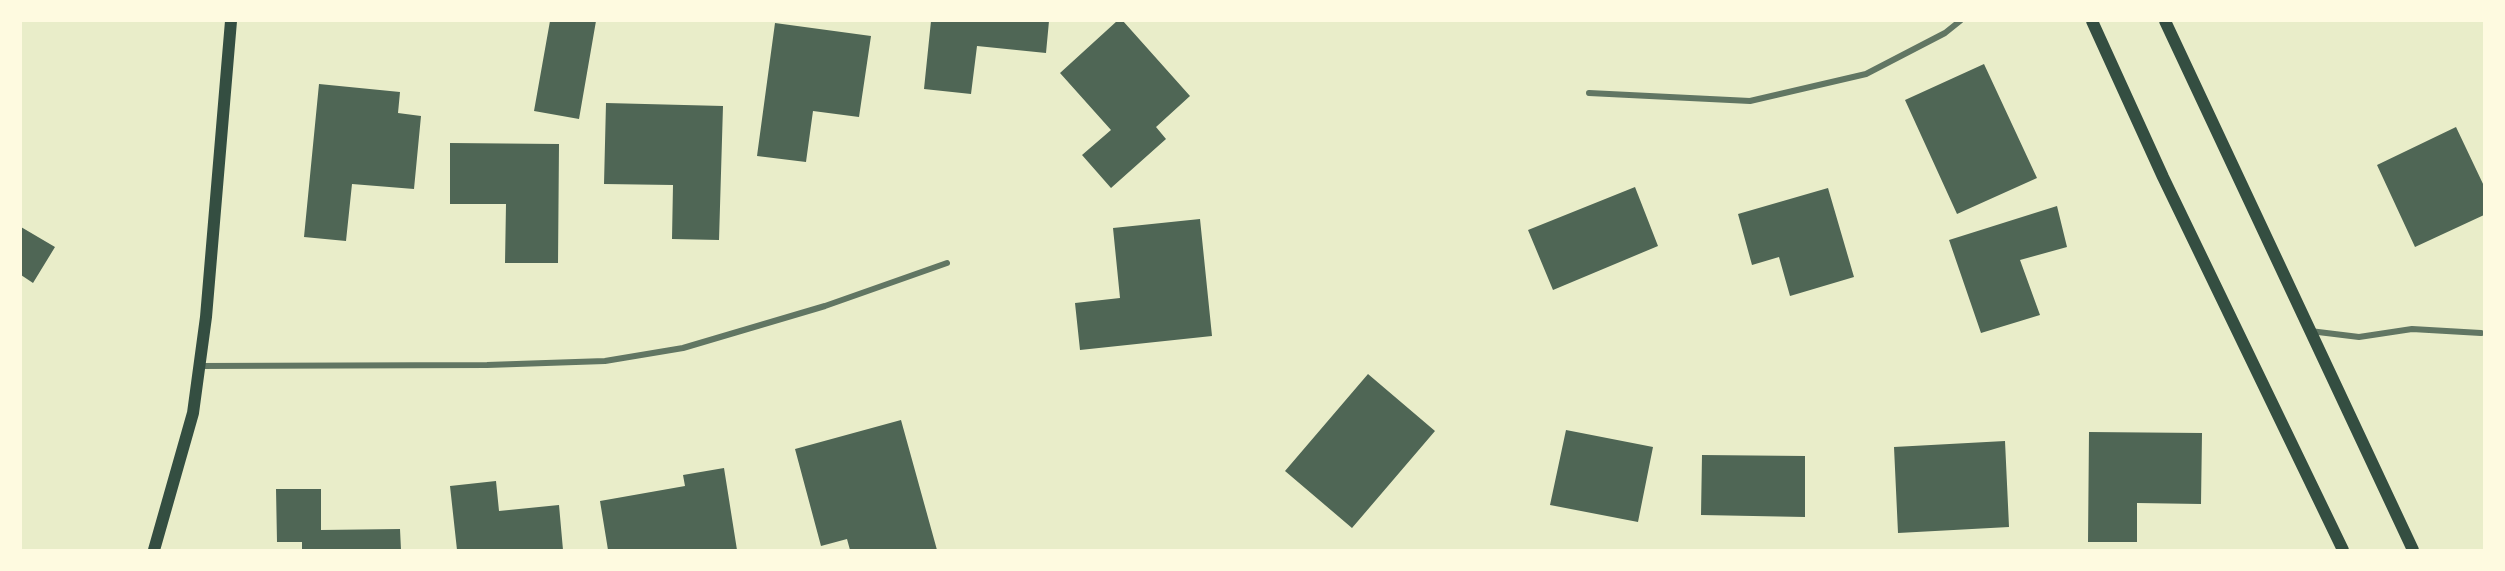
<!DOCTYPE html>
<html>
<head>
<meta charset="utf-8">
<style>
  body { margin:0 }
  #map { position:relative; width:2505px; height:571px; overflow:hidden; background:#e9edc9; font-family:Commissioner,sans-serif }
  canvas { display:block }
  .frame { position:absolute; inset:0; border:22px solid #fefae0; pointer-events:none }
</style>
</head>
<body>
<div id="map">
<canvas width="2505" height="571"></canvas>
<div class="frame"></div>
</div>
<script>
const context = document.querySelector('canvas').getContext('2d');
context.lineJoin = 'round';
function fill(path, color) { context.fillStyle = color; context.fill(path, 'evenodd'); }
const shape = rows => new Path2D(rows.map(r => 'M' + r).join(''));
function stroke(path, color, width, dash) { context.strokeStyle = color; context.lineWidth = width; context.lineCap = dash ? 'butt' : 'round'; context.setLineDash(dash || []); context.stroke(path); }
fill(shape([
  [550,21,596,21,579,119,534,111],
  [931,21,1049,21,1046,53,977,46,971,94,924,89],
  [1117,21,1123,21,1190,96,1156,127,1166,139,1111,188,1082,155,1111,130,1060,73],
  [775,23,871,36,859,117,813,111,806,162,757,156],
  [1984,64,2037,178,1957,214,1905,100],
  [319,84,400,92,398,113,421,116,414,189,352,184,346,241,304,237],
  [606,103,723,106,719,240,672,239,673,185,604,184],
  [2456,127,2484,186,2484,215,2415,247,2377,165],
  [450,143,559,144,558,263,505,263,506,204,450,204],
  [1635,187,1658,246,1553,290,1528,230],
  [1828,188,1854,277,1790,296,1779,257,1752,265,1738,214],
  [2057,206,2067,247,2020,260,2040,315,1981,333,1949,240],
  [1200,219,1212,336,1080,350,1075,303,1120,298,1113,228],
  [21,227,55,247,33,283,21,275],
  [1368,374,1435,431,1352,528,1285,471],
  [901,420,937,550,850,550,847,539,821,546,795,449],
  [1566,430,1653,447,1638,522,1550,505],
  [2089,432,2202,433,2201,504,2137,503,2137,542,2088,542],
  [2005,441,2009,527,1898,533,1894,447],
  [1702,455,1805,456,1805,517,1701,515],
  [724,468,737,550,608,550,600,501,685,486,683,475],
  [496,481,499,511,559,505,563,550,457,550,450,486],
  [276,489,321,489,321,530,400,529,401,550,302,550,302,542,277,542]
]), '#4f6655');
stroke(shape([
  [1589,93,1750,101,1866,74,1945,33,1960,21],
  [2310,331,2359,337,2412,329,2481,333],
  [199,366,487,365,605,361,683,348,825,306,947,263]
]), '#617663', 6);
stroke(shape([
  [2092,21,2163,177,2343,550],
  [2165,21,2413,550],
  [154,550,193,413,206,317,231,21]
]), '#344e41', 12);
</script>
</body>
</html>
